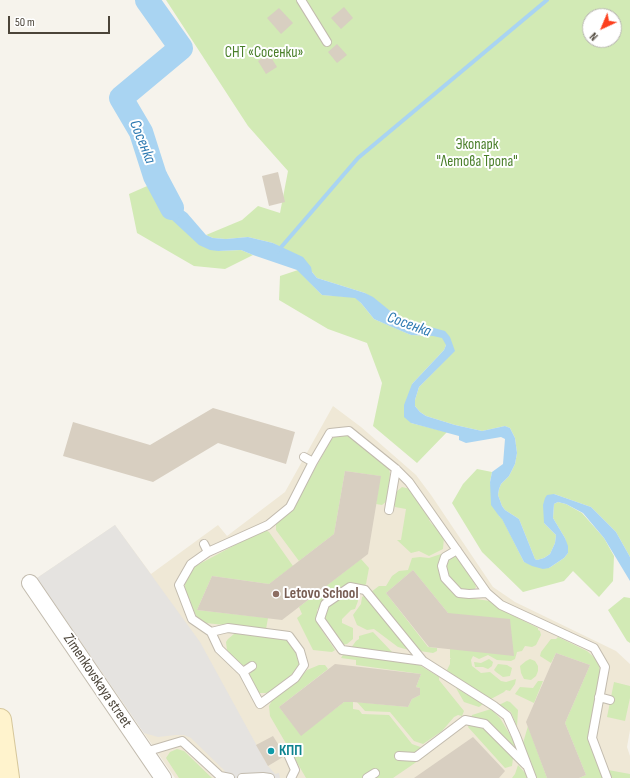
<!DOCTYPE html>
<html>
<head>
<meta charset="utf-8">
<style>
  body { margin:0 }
  #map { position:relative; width:630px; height:778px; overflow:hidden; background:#f6f3ec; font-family:"Sofia Sans Condensed",sans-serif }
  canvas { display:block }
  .north { position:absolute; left:582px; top:8px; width:40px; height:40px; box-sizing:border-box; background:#fff; border:1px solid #b7b4b0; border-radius:50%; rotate:224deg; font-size:11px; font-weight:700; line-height:16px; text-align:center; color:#4b4439 }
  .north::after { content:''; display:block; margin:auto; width:14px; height:18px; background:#fc3f1d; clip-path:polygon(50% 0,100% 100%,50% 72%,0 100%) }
  .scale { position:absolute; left:8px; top:16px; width:102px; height:18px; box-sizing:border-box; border:2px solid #4b4439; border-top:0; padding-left:5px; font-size:12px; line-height:14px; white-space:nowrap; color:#4b4439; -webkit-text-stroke:3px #fff; paint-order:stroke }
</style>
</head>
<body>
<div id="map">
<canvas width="630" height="778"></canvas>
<div class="north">N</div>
<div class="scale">50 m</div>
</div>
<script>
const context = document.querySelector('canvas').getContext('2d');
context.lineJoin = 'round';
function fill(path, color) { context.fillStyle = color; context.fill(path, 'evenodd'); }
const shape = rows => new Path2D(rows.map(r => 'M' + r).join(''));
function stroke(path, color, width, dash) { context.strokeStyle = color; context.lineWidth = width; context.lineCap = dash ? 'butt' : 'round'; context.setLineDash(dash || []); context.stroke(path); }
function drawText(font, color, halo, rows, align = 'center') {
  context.font = font + ' "Sofia Sans Condensed",sans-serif'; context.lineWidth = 4; context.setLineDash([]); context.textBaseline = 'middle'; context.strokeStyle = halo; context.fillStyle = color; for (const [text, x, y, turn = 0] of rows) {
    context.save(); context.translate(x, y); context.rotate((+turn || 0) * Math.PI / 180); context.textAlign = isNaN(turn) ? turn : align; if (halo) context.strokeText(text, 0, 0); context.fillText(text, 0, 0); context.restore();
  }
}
fill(shape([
  [333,406,361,427,416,475,431,495,493,587,515,602,616,651,630,664,630,730,627,747,630,756,630,778,175,778,37,578,115,525,151,574,218,525,227,536,285,492]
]), '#efe8d6');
fill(shape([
  [166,0,630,0,630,557,616,532,591,507,554,494,544,523,556,535,555,543,550,554,544,558,537,560,535,559,519,519,505,510,502,506,498,495,499,489,501,484,509,476,515,464,517,453,515,438,510,428,505,426,482,431,455,425,426,416,420,412,415,406,415,400,419,387,453,352,446,345,444,350,412,384,411,423,447,432,417,463,373,426,382,383,367,343,328,329,279,300,280,276,298,270,322,295,355,297,361,303,374,319,411,335,433,336,430,327,405,320,394,314,365,293,317,278,312,272,284,249,273,243,248,237,226,239,213,238,206,235,242,220,258,206,280,213,288,171,248,126],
  [590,16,614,16,614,40,590,40],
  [154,183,158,198,218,251,241,250,253,255,225,269,194,266,137,233,129,194],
  [346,434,351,436,389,468,390,474,387,501,382,505,376,504,380,476,345,471,334,534,299,561,276,530,276,524,293,508,331,440,335,436],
  [477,469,492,472,490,482,499,516,502,518,524,562,549,568,564,558,568,553,565,538,553,518,554,504,558,502,566,504,582,513,604,538,614,556,613,581,599,597,573,571,564,581,523,592,482,552,452,503,463,484],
  [402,487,410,489,430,519,429,520,431,523,433,525,435,525,444,537,443,549,429,556,419,551,411,553,397,540,401,540,406,509,395,507,394,503,396,492],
  [265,530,269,532,293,566,269,584,212,576,197,610,268,618,266,629,205,623,197,618,185,591,185,579,192,568,261,531],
  [441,554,439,565,440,574,443,581,462,597,490,601,500,609,538,628,538,630,540,631,541,635,536,645,532,647,525,646,522,651,517,652,515,659,511,661,497,660,488,655,479,659,473,656,471,660,472,666,481,673,490,672,501,681,506,682,516,679,515,684,510,691,506,690,504,692,491,699,448,674,447,670,450,664,450,659,451,659,450,658,450,648,448,613,413,570,386,593,428,647,437,648,437,651,433,653,420,651,371,592,379,586,386,586,392,576,399,571,408,570,412,558,420,557,429,558],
  [455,556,457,557,475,584,476,587,474,590,462,591,449,577,445,568,446,560],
  [361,559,369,568,366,584,364,586,355,583,350,584,323,602,317,610,317,621,319,626,335,650,332,652,313,650,297,618,302,614,299,607],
  [356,590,358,592,356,594,358,601,355,609,351,610,342,619,342,623,353,628,353,639,347,644,342,645,324,618,326,609,349,592],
  [364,596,378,613,409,650,398,647,374,629,367,630,357,625,353,615,361,604,362,597],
  [624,597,630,598,630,643,627,641,608,610],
  [373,632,393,653,351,648,356,641,359,639,359,636],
  [234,634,238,634,287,639,299,658,299,666,295,672,269,692,266,693,259,693,256,691,249,675,253,670,252,666,241,665,227,650,226,642,228,639],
  [558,637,587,651,597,660,599,665,600,671,589,734,603,778,579,778,586,775,565,723,590,665,556,653,551,663,540,656,541,652,551,639,556,639],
  [343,655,416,663,439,677,439,680,464,711,462,716,458,715,454,717,442,731,423,744,414,741,390,712,365,711,357,702,408,707,412,699,420,695,420,688,416,687,421,674,356,665,356,660,341,658],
  [489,659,493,662,492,666,488,669,483,667,475,667,474,662,481,663],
  [530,659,535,661,538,666,538,671,536,676,531,680,524,679,521,673,520,666,526,661],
  [498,664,507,665,512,668,510,676,503,677,496,672,494,670],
  [319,665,325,665,328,669,279,707,301,735,344,702,353,702,353,709,359,710,362,714,389,715,412,744,426,749,428,754,393,778,306,778,270,716,269,706,274,697,300,678,307,670],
  [538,681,543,681,534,703,515,694,520,687,533,688],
  [614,682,630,686,630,698,625,721,607,717],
  [456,688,483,704,479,707,464,702],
  [507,701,510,702,518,710,517,727,511,712,499,705],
  [491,709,500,718,515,743,512,766,505,768,468,727,472,715],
  [528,726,547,778,537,778,523,743],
  [177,749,184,751,212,778,179,778,166,758,170,752],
  [518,765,527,775,529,778,512,778,515,774],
  [608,770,630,774,630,778,612,778]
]), '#d2eab5');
fill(shape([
  [115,525,200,642,268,766,275,774,279,773,280,778,219,778,225,771,191,738,184,735,176,735,158,737,144,733,37,578]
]), '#e5e3e0');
fill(shape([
  [166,171,177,206,187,213,206,235,213,238,226,239,248,237,273,243,303,257,311,267,312,272,317,278,365,293,373,297,394,314,405,320,445,331,450,337,455,351,419,387,415,400,415,406,420,412,426,416,455,425,482,431,505,426,510,428,515,438,517,453,515,464,509,476,501,484,499,489,498,495,502,506,505,510,519,519,535,559,537,560,544,558,550,554,555,543,556,535,544,523,543,505,545,498,547,495,554,494,591,507,616,532,630,557,630,581,604,538,583,513,566,504,558,502,554,504,553,518,565,538,568,546,568,553,564,558,549,568,543,569,532,566,524,562,502,519,499,516,491,505,490,482,492,472,503,464,505,439,501,437,466,443,459,440,459,436,411,423,404,417,404,405,412,384,444,350,446,345,442,338,433,336,411,335,392,327,374,319,361,303,355,298,322,295,297,270,253,255,241,250,218,251,210,250,199,245,171,219,158,198,154,183]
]), '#a9d4f2');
stroke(shape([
  [277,252,358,158,547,0]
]), '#a9d4f2', 4);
stroke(shape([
  [147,0,181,48,121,98,141,132,155,176,172,208]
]), '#a9d4f2', 24);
fill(shape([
  [344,7,353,18,341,29,331,18],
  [279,8,293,23,281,34,267,18],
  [337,44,347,55,337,63,328,52],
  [269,54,277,67,266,74,258,61],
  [278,172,285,202,269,206,262,176],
  [213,408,295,432,286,464,218,443,153,482,63,456,73,422,150,445],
  [345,471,381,476,368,554,282,620,197,610,212,576,269,584,334,534],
  [413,570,448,613,510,619,514,656,429,647,386,593],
  [556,653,590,665,565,723,586,775,579,778,547,778,526,722],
  [335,664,421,674,416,687,420,688,420,695,412,699,408,707,353,702,344,702,301,736,279,707],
  [273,736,283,752,283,757,268,766,256,745],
  [473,737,505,771,499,778,414,778]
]), '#d8cfc1');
const lane = shape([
  [301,0,327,42],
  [304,457,313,462],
  [389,510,396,469],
  [204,544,208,552],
  [457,550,445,557,442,566,445,578,459,593,469,594,487,593],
  [211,632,228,628,289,636,300,651,304,665,295,678,260,704,243,672,219,649,211,632,192,619,179,585,191,564,208,552,268,525,290,507,313,462,330,433,349,431,396,469,409,482,487,593,501,605,594,648,605,667,592,738,607,778],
  [423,661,342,650,320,619,325,604,350,587,365,590,423,661,494,706,507,716,516,736,532,778],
  [243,672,252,666],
  [599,697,610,700],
  [145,752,182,741,220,776,230,778],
  [288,754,295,770,291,778],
  [399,756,416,757,465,720,485,724,526,765],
  [242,778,263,777,270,778],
  [367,778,375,773]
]);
const street = shape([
  [30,583,163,778]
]);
const secondary = shape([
  [0,720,8,778]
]);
stroke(lane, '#c2bbae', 10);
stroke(street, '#c2bbae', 18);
stroke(secondary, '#d6c79b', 24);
stroke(lane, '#fff', 8);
stroke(street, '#fff', 16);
stroke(secondary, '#fff3cd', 22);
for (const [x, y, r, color] of [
  [276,594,4,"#8d6e63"],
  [271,751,4,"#0f9aa8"]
]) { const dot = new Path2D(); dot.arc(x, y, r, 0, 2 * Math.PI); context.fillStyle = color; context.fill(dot); stroke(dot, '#fff', 1.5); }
drawText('15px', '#4a7f2a', '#fff', [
  ["СНТ «Сосенки»",264,53],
  ["Экопарк",477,145],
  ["\"Летова Тропа\"",477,162]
]);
drawText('bold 15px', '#785e54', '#fff', [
  ["Letovo School",284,594]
], 'left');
drawText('15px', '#4b4439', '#fff', [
  ["Zimenkovskaya street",97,681,56]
]);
drawText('bold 15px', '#0d838f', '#fff', [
  ["КПП",279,751]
], 'left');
drawText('italic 16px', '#2e7ab2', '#fff', [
  ["Сосенка",142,142,68],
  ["Сосенка",409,325,20]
]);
</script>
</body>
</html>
